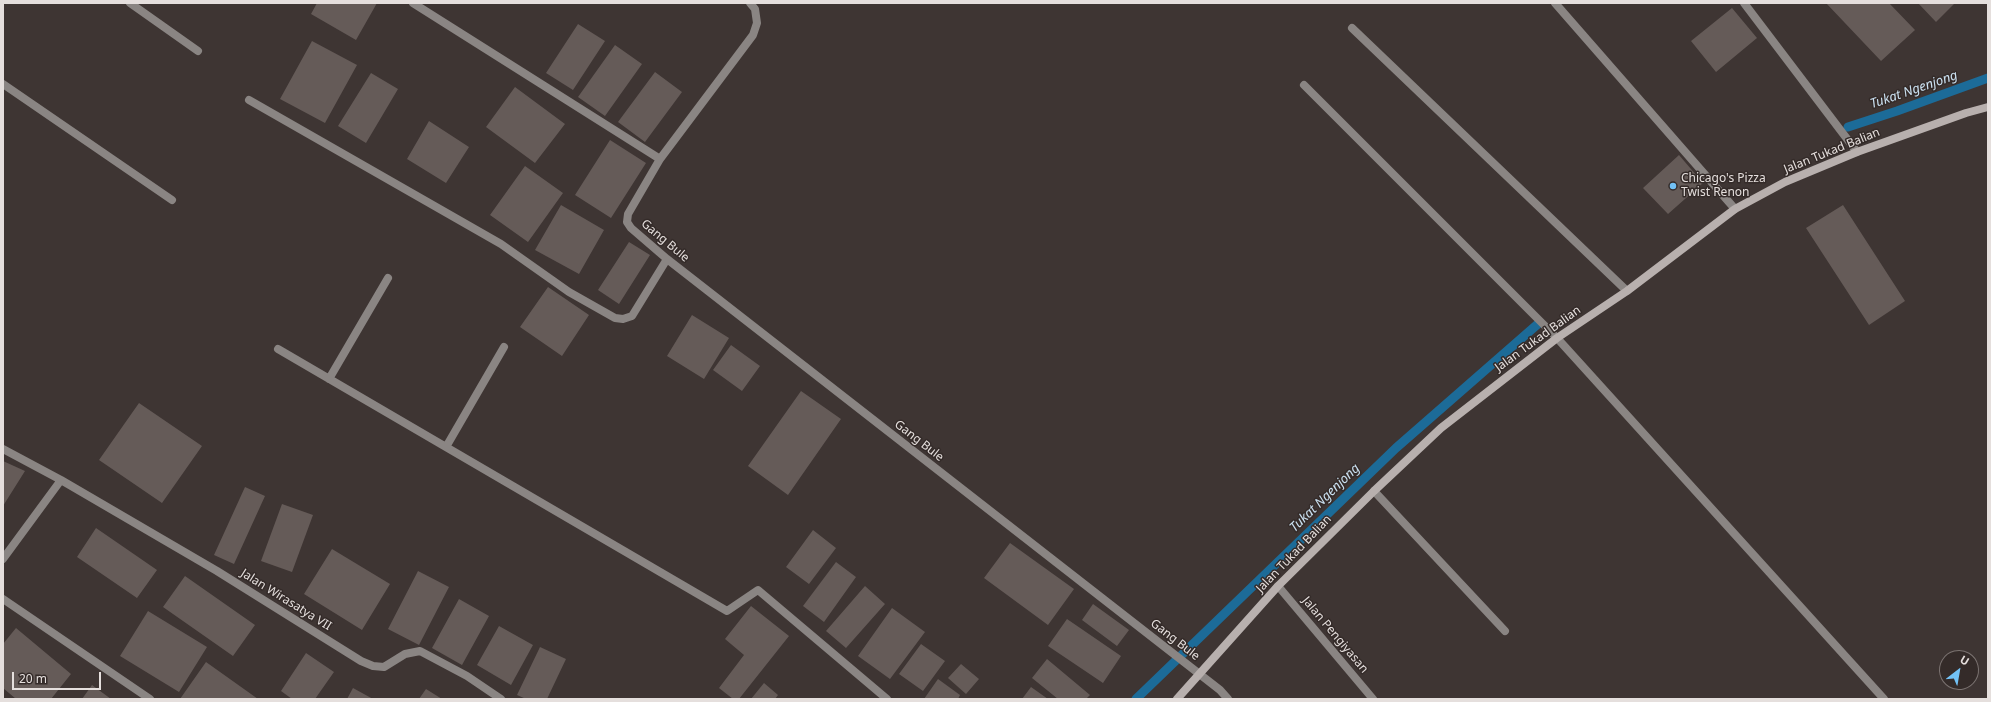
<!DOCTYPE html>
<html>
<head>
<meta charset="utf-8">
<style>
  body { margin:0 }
  #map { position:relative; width:1991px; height:702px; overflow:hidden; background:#3e3533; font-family:"Noto Sans",sans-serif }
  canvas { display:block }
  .frame { position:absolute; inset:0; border:4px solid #e5dfdd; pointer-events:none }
  .north { position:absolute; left:1939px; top:650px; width:40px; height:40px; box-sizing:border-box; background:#342b29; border:1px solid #7b7371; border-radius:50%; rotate:31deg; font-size:11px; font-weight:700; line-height:16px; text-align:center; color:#e5dfdd }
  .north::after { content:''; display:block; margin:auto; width:14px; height:18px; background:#72c1f5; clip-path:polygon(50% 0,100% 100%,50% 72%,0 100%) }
  .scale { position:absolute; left:12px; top:672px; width:89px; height:18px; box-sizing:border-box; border:2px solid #e5dfdd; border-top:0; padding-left:5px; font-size:12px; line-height:14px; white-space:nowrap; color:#e5dfdd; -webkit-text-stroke:3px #342b29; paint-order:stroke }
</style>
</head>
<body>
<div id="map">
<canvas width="1991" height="702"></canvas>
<div class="frame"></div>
<div class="north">U</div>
<div class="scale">20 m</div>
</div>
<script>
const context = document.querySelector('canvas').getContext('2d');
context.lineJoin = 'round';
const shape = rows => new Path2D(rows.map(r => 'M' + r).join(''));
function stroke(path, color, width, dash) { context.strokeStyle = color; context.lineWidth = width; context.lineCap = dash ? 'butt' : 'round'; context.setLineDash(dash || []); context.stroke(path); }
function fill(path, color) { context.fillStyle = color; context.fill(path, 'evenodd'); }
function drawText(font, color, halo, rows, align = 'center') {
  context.font = font + ' "Noto Sans",sans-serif'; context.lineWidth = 3; context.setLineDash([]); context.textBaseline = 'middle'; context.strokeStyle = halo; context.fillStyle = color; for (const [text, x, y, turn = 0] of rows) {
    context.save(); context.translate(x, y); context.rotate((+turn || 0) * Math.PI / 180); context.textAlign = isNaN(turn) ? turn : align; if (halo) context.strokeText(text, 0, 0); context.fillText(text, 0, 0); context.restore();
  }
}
stroke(shape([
  [1848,127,1897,111,1988,78],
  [1136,699,1396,448,1539,323]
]), '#1c6b98', 9);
fill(shape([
  [317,3,377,3,356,40,311,14],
  [1826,3,1889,3,1915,30,1881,61],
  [1918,3,1955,3,1936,22],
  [1732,8,1757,38,1716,72,1691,41],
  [578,24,605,41,573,90,546,73],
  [312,41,357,65,325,123,280,99],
  [615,45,642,64,605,116,578,97],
  [655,72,682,92,645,142,618,122],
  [371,73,398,89,366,143,338,126],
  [515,87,565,124,535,163,486,127],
  [429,121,469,147,446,183,407,159],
  [610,140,646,163,611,218,575,195],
  [1679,155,1703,183,1668,214,1643,188],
  [525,166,563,193,528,242,490,215],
  [561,205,604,230,579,274,535,250],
  [1843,205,1905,301,1869,325,1806,228],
  [629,242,650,255,619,304,598,290],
  [548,287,589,315,562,356,520,327],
  [692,315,729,338,704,379,667,356],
  [731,345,760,366,742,391,713,370],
  [801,391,841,419,788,495,748,466],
  [139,403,202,446,162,503,99,460],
  [3,461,25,471,3,506],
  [245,487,265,496,234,564,214,555],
  [282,504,313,515,292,572,261,561],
  [96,528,157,570,137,598,77,557],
  [813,530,836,548,809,584,786,567],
  [1010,543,1074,589,1048,625,984,578],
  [332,549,390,584,362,630,304,594],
  [836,562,856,577,824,622,803,606],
  [418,571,449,587,419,645,388,629],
  [185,576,255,625,233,656,163,607],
  [865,586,885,604,846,648,826,631],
  [459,599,489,616,462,665,432,648],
  [1093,604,1129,630,1117,646,1082,620],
  [751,606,789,636,739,699,733,699,719,688,744,655,725,639],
  [892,608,925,632,890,679,858,656],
  [148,611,207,647,179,692,120,656],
  [1067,619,1121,656,1103,683,1048,646],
  [499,626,533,645,511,685,477,665],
  [16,628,71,674,51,699,16,699,3,688,3,644],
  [921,644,945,661,923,691,899,674],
  [540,647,566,659,547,699,526,699,517,695],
  [306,653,334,672,315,699,292,699,281,691],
  [1047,659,1090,695,1086,699,1058,699,1032,678],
  [206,662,258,699,180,699],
  [961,664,979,679,966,694,948,678],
  [938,679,960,695,958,699,924,699],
  [764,683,778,695,775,699,751,699],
  [92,685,111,699,82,699],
  [1031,687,1048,699,1022,699],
  [353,688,373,699,347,699],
  [426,689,442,699,419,699]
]), '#655b58');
stroke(shape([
  [1374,491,1505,631]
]), '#8a8583', 8);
stroke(shape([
  [130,3,198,51],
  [413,3,660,159],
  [750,3,755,9,757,23,753,35,660,159,628,214,627,222,631,228,667,259,1220,690,1228,699],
  [1555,3,1735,209],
  [1744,3,1857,152],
  [1352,28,1627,291],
  [3,84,172,200],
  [1304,85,1557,338,1884,699],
  [249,100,501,244,569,292,615,318,623,319,632,316,667,259],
  [278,349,727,611,758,590,887,699],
  [329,379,388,278],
  [446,447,504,347],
  [3,449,61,480,217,571,361,661,373,666,384,667,405,654,420,651,467,676,501,699],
  [3,559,61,480],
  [1278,586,1373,699],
  [3,599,150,699]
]), '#8a8583', 8);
stroke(shape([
  [1177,699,1278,586,1374,491,1441,428,1557,338,1627,291,1735,209,1785,182,1857,152,1966,113,1988,107]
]), '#b8b0ae', 8);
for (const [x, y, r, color] of [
  [1673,186,4,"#72c1f5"]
]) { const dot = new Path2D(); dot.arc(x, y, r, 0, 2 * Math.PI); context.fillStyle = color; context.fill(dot); stroke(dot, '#342b29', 1.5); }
drawText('12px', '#e5dfdd', '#342b29', [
  ["Jalan Tukad Balian",1832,151,-22],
  ["Gang Bule",665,241,40],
  ["Jalan Tukad Balian",1538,339,-36],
  ["Gang Bule",919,441,38],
  ["Jalan Tukad Balian",1294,554,-46],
  ["Jalan Wirasatya VII",286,600,32],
  ["Jalan Pengiyasan",1335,635,50],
  ["Gang Bule",1175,640,38]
]);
drawText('12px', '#e5dfdd', '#342b29', [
  ["Chicago's Pizza",1681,179],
  ["Twist Renon",1681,193]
], 'left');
drawText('italic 13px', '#cbe1f1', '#342b29', [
  ["Tukat Ngenjong",1914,90,-19],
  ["Tukat Ngenjong",1325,498,-44]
]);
</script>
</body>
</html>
